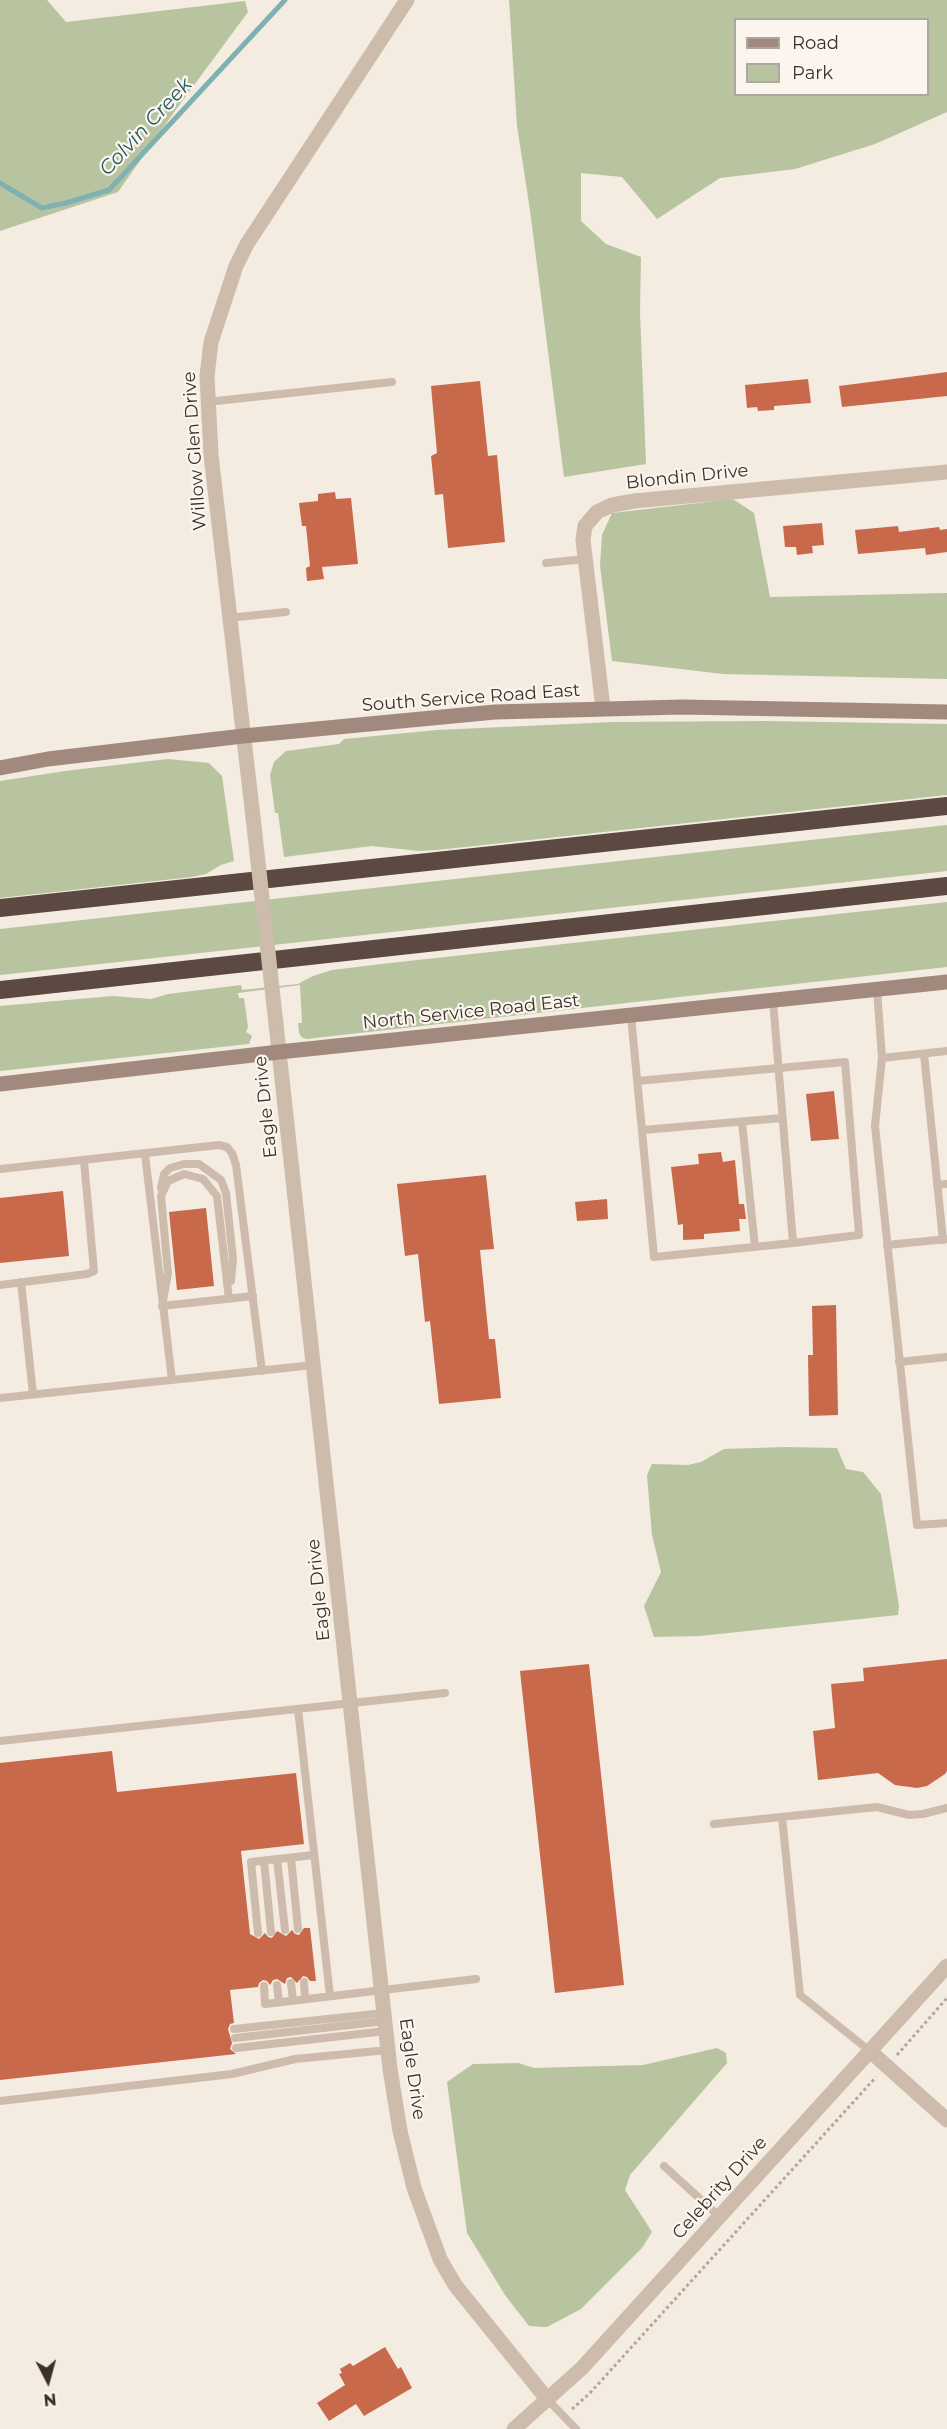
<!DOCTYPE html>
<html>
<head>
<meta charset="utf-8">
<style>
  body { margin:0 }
  #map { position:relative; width:947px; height:2429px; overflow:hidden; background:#f4ebe1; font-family:Montserrat,sans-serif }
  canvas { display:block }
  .legend { position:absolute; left:734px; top:18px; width:195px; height:78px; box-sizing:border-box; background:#fbf5ee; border:2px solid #aea6a0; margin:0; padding:8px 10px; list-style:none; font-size:18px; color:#3b302b }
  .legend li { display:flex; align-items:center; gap:12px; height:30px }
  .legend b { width:30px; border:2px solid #aea6a0 }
  .north { position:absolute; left:18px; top:2351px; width:60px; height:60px; -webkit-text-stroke:4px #fbf5ee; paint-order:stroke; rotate:174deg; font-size:16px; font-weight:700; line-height:24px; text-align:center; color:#3b302b }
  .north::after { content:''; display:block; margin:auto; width:21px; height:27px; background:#3b302b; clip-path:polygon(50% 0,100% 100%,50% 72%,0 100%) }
</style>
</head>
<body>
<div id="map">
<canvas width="947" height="2429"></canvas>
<ul class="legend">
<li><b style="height:8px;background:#a18a7d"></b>Road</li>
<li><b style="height:16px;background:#b8c4a0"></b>Park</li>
</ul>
<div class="north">N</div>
</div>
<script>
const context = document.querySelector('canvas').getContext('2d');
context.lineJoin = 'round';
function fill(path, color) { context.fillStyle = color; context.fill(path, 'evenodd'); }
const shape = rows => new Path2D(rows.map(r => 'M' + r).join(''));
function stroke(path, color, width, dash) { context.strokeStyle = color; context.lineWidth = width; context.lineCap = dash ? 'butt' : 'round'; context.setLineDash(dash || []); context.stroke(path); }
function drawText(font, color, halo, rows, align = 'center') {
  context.font = font + ' Montserrat,sans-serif'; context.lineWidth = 4.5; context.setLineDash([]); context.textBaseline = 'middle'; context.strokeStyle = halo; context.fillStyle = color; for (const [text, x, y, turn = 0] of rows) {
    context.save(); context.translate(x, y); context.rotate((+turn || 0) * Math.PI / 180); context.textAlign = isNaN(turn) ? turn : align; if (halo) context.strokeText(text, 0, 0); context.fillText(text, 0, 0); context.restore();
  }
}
fill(shape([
  [0,0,47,0,66,22,245,1,248,12,172,115,118,192,0,231],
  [509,0,947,0,947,112,875,144,795,169,720,178,657,219,622,177,581,173,581,221,606,244,641,257,640,313,646,464,564,477,530,210,517,126],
  [736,20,928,20,928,94,736,94],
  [733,499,754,513,770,597,947,593,947,679,723,674,612,661,600,566,602,535,612,513],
  [764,721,947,724,947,795,437,850,419,851,372,846,284,857,278,813,275,813,270,775,274,762,286,751,339,744,344,739,437,730,613,722],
  [168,759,209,763,222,776,234,861,221,865,206,874,192,877,0,898,0,781,65,771],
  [947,825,947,871,0,975,0,929],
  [947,902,947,967,306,1039,301,1037,299,1032,298,1023,302,1023,300,985,238,993,239,998,244,998,248,1027,246,1032,252,1036,249,1044,0,1071,0,1006,112,996,151,999,168,994,241,985,242,990,298,984,313,976,332,970,381,964],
  [785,1447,837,1448,846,1469,863,1472,881,1494,899,1606,898,1615,700,1636,654,1637,644,1606,661,1572,652,1535,647,1475,652,1464,688,1465,701,1462,724,1449],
  [717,2048,726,2053,727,2063,630,2175,625,2190,652,2232,642,2248,581,2309,547,2327,529,2326,505,2295,467,2233,447,2082,473,2064,518,2063,534,2068,643,2065]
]), '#b8c4a0');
stroke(shape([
  [0,183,42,208,66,203,109,190,285,0]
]), '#7fb0b2', 5);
fill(shape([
  [947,372,947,396,842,407,839,386],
  [808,379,811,403,774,406,774,410,758,411,757,407,747,408,745,385],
  [480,381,488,456,497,455,505,542,448,548,443,494,435,495,431,456,437,453,431,386],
  [335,492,336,499,351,498,358,564,322,567,324,579,307,581,306,568,310,566,306,526,302,526,299,503,318,501,318,494],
  [822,523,824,545,812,546,813,553,797,555,796,547,785,547,783,526],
  [898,526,899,532,939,527,940,530,947,529,947,552,926,555,925,548,858,554,855,530],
  [834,1091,839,1139,811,1141,806,1094],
  [721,1152,723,1162,735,1160,739,1204,744,1204,746,1219,739,1219,740,1231,704,1234,704,1239,683,1240,683,1224,678,1225,671,1167,699,1164,698,1154],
  [486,1175,494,1249,480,1250,489,1339,495,1339,501,1398,439,1404,430,1321,425,1322,418,1254,405,1256,397,1184],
  [63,1191,69,1256,0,1263,0,1198],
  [607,1199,608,1219,577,1221,575,1202],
  [206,1208,214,1286,177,1290,169,1212],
  [836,1305,838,1415,809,1416,808,1355,813,1355,812,1306],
  [947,1659,947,1771,945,1774,927,1786,917,1788,895,1785,878,1773,818,1780,813,1731,835,1728,831,1684,864,1681,863,1668],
  [589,1664,624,1985,555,1993,520,1671],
  [112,1751,117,1792,296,1773,304,1844,241,1851,250,1934,259,1939,265,1933,268,1937,272,1938,277,1931,286,1936,292,1930,295,1934,299,1935,304,1928,310,1928,316,1981,310,1981,307,1977,303,1976,297,1983,291,1977,287,1978,285,1984,277,1979,273,1980,270,1985,267,1981,263,1980,259,1983,258,1987,230,1990,234,2023,230,2024,228,2029,232,2043,230,2049,236,2054,0,2080,0,1763],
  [385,2347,398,2369,401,2367,412,2388,364,2416,356,2404,329,2421,317,2403,345,2385,339,2374,342,2373,340,2369,350,2363,353,2366]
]), '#c8694b');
stroke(shape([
  [897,2055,947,1998],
  [572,2409,590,2393,876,2077]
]), '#b9a596', 3, [3, 3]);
stroke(shape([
  [207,402,392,382],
  [546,563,585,559],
  [228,618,286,612],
  [877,990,882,1058,875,1126,917,1525,947,1523],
  [631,1016,654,1257,793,1243,773,1001],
  [924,1054,943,1240],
  [882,1058,947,1051],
  [637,1081,845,1062,859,1235,793,1243],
  [742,1122,755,1247],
  [643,1130,782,1118],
  [145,1154,172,1380],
  [0,1169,219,1145,227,1147,232,1153,236,1165,262,1371],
  [937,1185,947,1184],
  [161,1188,164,1174,170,1168,184,1164,199,1164,221,1180,226,1193,233,1259,231,1281],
  [887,1245,947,1239],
  [21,1282,33,1394],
  [0,1285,87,1274,94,1271,84,1161],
  [162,1306,168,1273,161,1196,168,1181,184,1174,203,1179,217,1196,229,1299],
  [162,1306,253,1296],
  [899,1362,947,1357],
  [0,1398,314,1365],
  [298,1709,330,1996],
  [0,1741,445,1693],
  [782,1817,800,1995,871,2052],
  [714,1824,877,1807,909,1815,923,1814,947,1808],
  [291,1858,298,1929],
  [277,1859,285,1930],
  [264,1861,271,1932],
  [258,1933,251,1862,314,1855],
  [304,1982,305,1999],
  [291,1983,293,2001],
  [277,1985,279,2002],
  [264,1986,265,2004,476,1979],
  [234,2029,384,2013],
  [235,2038,385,2021],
  [236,2048,386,2031],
  [0,2101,232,2074,295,2059,388,2050],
  [664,2166,720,2217],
  [547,2399,576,2429]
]), '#cdbbac', 8);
stroke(shape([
  [603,708,583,540,585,526,597,512,612,505,634,501,947,472],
  [253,817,211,455,207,376,211,342,236,266,247,244,407,0],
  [276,1024,390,2069,400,2131,414,2188,440,2259,455,2285,547,2399],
  [871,2052,947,2120]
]), '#cdbbac', 15);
stroke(shape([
  [514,2429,582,2368,947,1966]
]), '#cdbbac', 15);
stroke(shape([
  [0,768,48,759,243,736,495,712,681,707,947,712],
  [0,1084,279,1052,947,982]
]), '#a18a7d', 15);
stroke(shape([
  [0,908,947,806],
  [0,990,947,886]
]), '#5c4a42', 18);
stroke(shape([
  [253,817,276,1024]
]), '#cdbbac', 15);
drawText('18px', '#3b302b', '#fbf5ee', [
  ["Willow Glen Drive",195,451,-94],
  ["Blondin Drive",687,477,-6],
  ["South Service Road East",471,698,-4],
  ["North Service Road East",471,1012,-6],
  ["Eagle Drive",266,1107,-96],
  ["Eagle Drive",319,1590,-96],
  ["Eagle Drive",412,2069,82],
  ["Celebrity Drive",720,2188,-48]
]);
drawText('italic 20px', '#1f5a5e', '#fbf5ee', [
  ["Colvin Creek",146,127,-47]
]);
</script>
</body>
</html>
